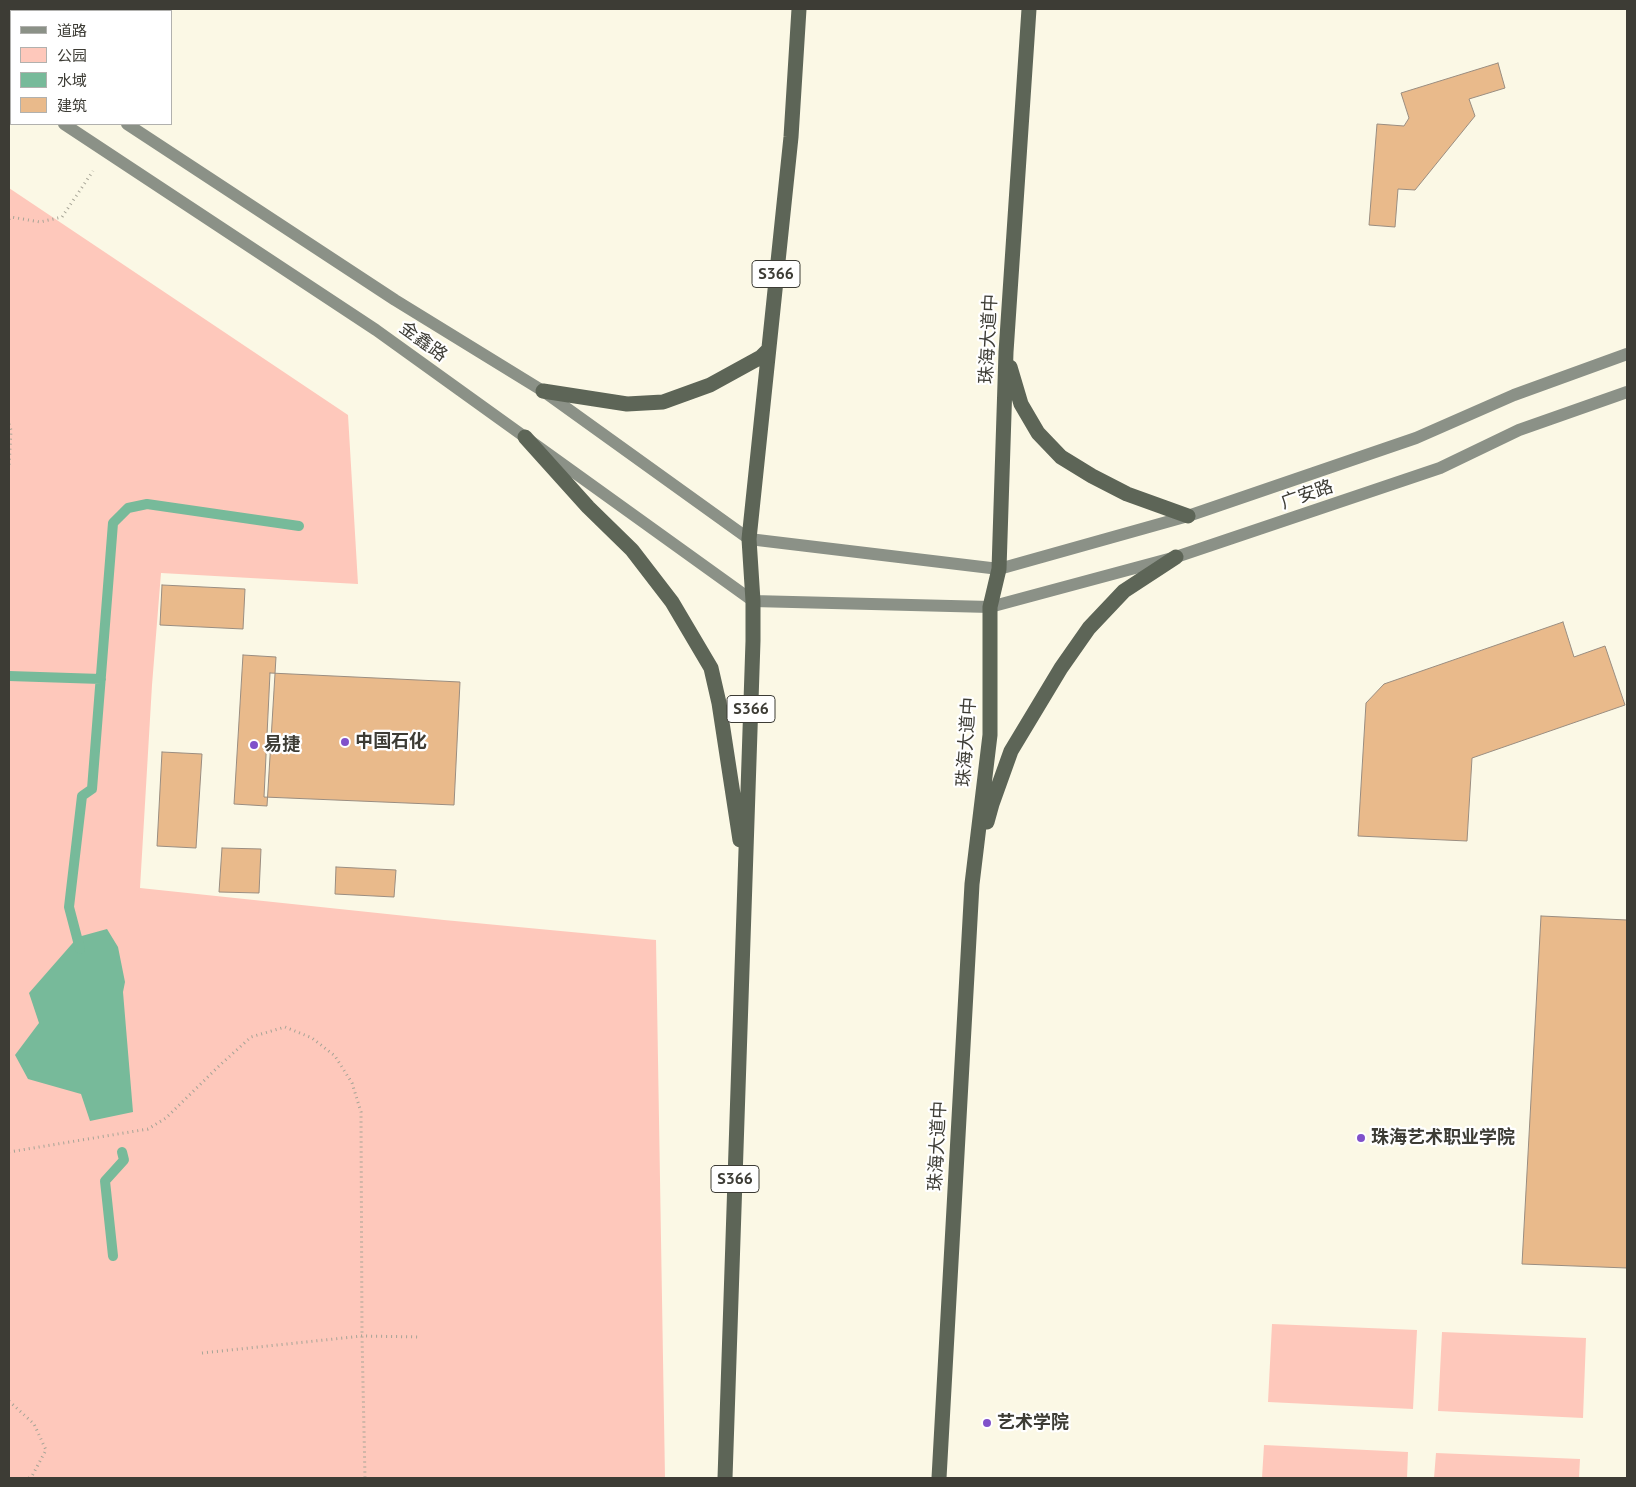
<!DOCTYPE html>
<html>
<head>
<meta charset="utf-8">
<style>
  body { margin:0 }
  #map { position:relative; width:1636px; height:1487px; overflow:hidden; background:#fbf8e5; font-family:"PT Sans","Noto Sans SC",sans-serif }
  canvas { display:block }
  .frame { position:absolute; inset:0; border:10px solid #3d3c35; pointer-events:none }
  .legend { position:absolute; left:10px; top:10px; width:162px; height:115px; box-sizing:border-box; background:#fff; border:1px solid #b1b1ae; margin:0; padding:6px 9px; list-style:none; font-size:15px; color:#3d3c35 }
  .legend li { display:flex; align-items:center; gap:10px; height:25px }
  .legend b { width:25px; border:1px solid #b1b1ae }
</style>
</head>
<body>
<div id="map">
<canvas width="1636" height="1487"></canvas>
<div class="frame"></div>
<ul class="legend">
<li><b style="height:6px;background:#8b9187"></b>道路</li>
<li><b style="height:14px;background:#fec8bb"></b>公园</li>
<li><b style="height:14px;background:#77ba9a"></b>水域</li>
<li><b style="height:14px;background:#e9ba8b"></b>建筑</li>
</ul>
</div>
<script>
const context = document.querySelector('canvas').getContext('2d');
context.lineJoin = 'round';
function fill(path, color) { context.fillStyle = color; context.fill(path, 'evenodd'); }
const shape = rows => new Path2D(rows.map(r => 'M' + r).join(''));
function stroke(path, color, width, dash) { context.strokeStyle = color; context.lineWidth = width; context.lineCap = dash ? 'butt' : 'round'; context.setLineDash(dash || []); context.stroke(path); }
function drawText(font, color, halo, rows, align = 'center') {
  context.font = font + ' "PT Sans","Noto Sans SC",sans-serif'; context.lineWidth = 4.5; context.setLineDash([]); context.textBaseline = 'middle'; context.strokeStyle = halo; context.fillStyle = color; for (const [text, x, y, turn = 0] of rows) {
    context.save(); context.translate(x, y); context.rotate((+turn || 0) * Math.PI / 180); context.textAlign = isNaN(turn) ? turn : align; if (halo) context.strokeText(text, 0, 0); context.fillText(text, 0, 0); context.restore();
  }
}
fill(shape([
  [9,188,348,415,358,584,161,573,152,685,140,888,444,920,656,940,665,1478,9,1478],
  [1272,1324,1417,1330,1413,1409,1268,1402],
  [1442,1332,1586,1338,1583,1418,1438,1411],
  [1264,1445,1408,1452,1407,1478,1262,1478],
  [1436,1453,1580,1459,1579,1478,1434,1478]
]), '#fec8bb');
fill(shape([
  [107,929,118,947,125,982,123,992,133,1112,90,1121,81,1094,28,1079,15,1055,39,1023,29,993,78,937]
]), '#77ba9a');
stroke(shape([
  [9,676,101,679],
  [80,949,69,907,82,796,92,789,113,523,128,508,147,504,299,526],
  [113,1256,105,1181,124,1160,122,1152]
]), '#77ba9a', 10);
const building = shape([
  [1498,63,1505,88,1469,99,1475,116,1415,190,1398,189,1395,227,1369,225,1377,124,1404,126,1409,118,1401,93,1498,63],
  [162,585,245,589,243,629,160,625,162,585],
  [1563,622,1574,657,1605,646,1625,705,1472,758,1467,841,1358,836,1366,703,1384,684,1563,622],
  [243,655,276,657,267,806,234,804,243,655],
  [270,673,460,682,454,805,264,797,270,673],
  [162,752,202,754,196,848,157,846,162,752],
  [222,848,261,849,259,893,219,892,222,848],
  [336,867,396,870,394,897,335,894,336,867],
  [1541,916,1627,920,1627,1268,1522,1264,1541,916]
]);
fill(building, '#e9ba8b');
stroke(building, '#9a8d80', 1);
stroke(shape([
  [9,219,11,217,40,222,62,217,93,171],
  [9,424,11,430,9,468],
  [9,1152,148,1129,166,1118,220,1065,251,1037,285,1027,312,1038,335,1056,352,1083,361,1112,362,1336,365,1478],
  [202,1353,362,1336,421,1337],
  [9,1401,34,1424,46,1450,32,1476,29,1478]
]), '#a6a496', 3, [1, 4]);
stroke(shape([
  [9,46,11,48],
  [9,87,11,89],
  [64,124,376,330,753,601,990,607,1176,557,1440,468,1519,430,1627,392],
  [127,124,395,300,543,391,749,539,999,569,1188,516,1416,438,1514,395,1627,354]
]), '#8b9187', 12);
stroke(shape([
  [1010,367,1021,404,1038,433,1061,457,1092,476,1127,494,1188,516],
  [543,391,627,404,663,402,710,385,761,357,768,350],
  [525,437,588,507,632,550,672,602,711,668,719,703,740,840],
  [987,822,992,804,1011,751,1061,668,1089,628,1124,591,1176,557],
  [725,1478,753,641,753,601,749,539,791,137,799,9],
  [939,1478,972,884,990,735,990,607,999,569,1006,352,1029,9]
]), '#5d6557', 15);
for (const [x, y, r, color] of [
  [345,742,5,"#8051ca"],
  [254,745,5,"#8051ca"],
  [1361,1138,5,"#8051ca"],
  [987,1423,5,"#8051ca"]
]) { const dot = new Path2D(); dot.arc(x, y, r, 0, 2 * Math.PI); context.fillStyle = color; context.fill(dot); stroke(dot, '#fff', 2); }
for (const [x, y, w] of [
  [776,274,48],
  [751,709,48],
  [735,1179,48]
]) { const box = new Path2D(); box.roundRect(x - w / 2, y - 13.5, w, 27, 4); context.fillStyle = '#fff'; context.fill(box); stroke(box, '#3d3c35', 1); }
drawText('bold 16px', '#3d3c35', null, [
  ["S366",776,274],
  ["S366",751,709],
  ["S366",735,1179]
]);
drawText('18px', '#3d3c35', '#fff', [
  ["珠海大道中",989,339,-87],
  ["金鑫路",423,342,36],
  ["广安路",1307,495,-19],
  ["珠海大道中",967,742,-86],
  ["珠海大道中",938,1146,-87]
]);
drawText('bold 18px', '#3d3c35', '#fff', [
  ["中国石化",355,742],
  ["易捷",264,745],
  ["珠海艺术职业学院",1371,1138],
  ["艺术学院",997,1423]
], 'left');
</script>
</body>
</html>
